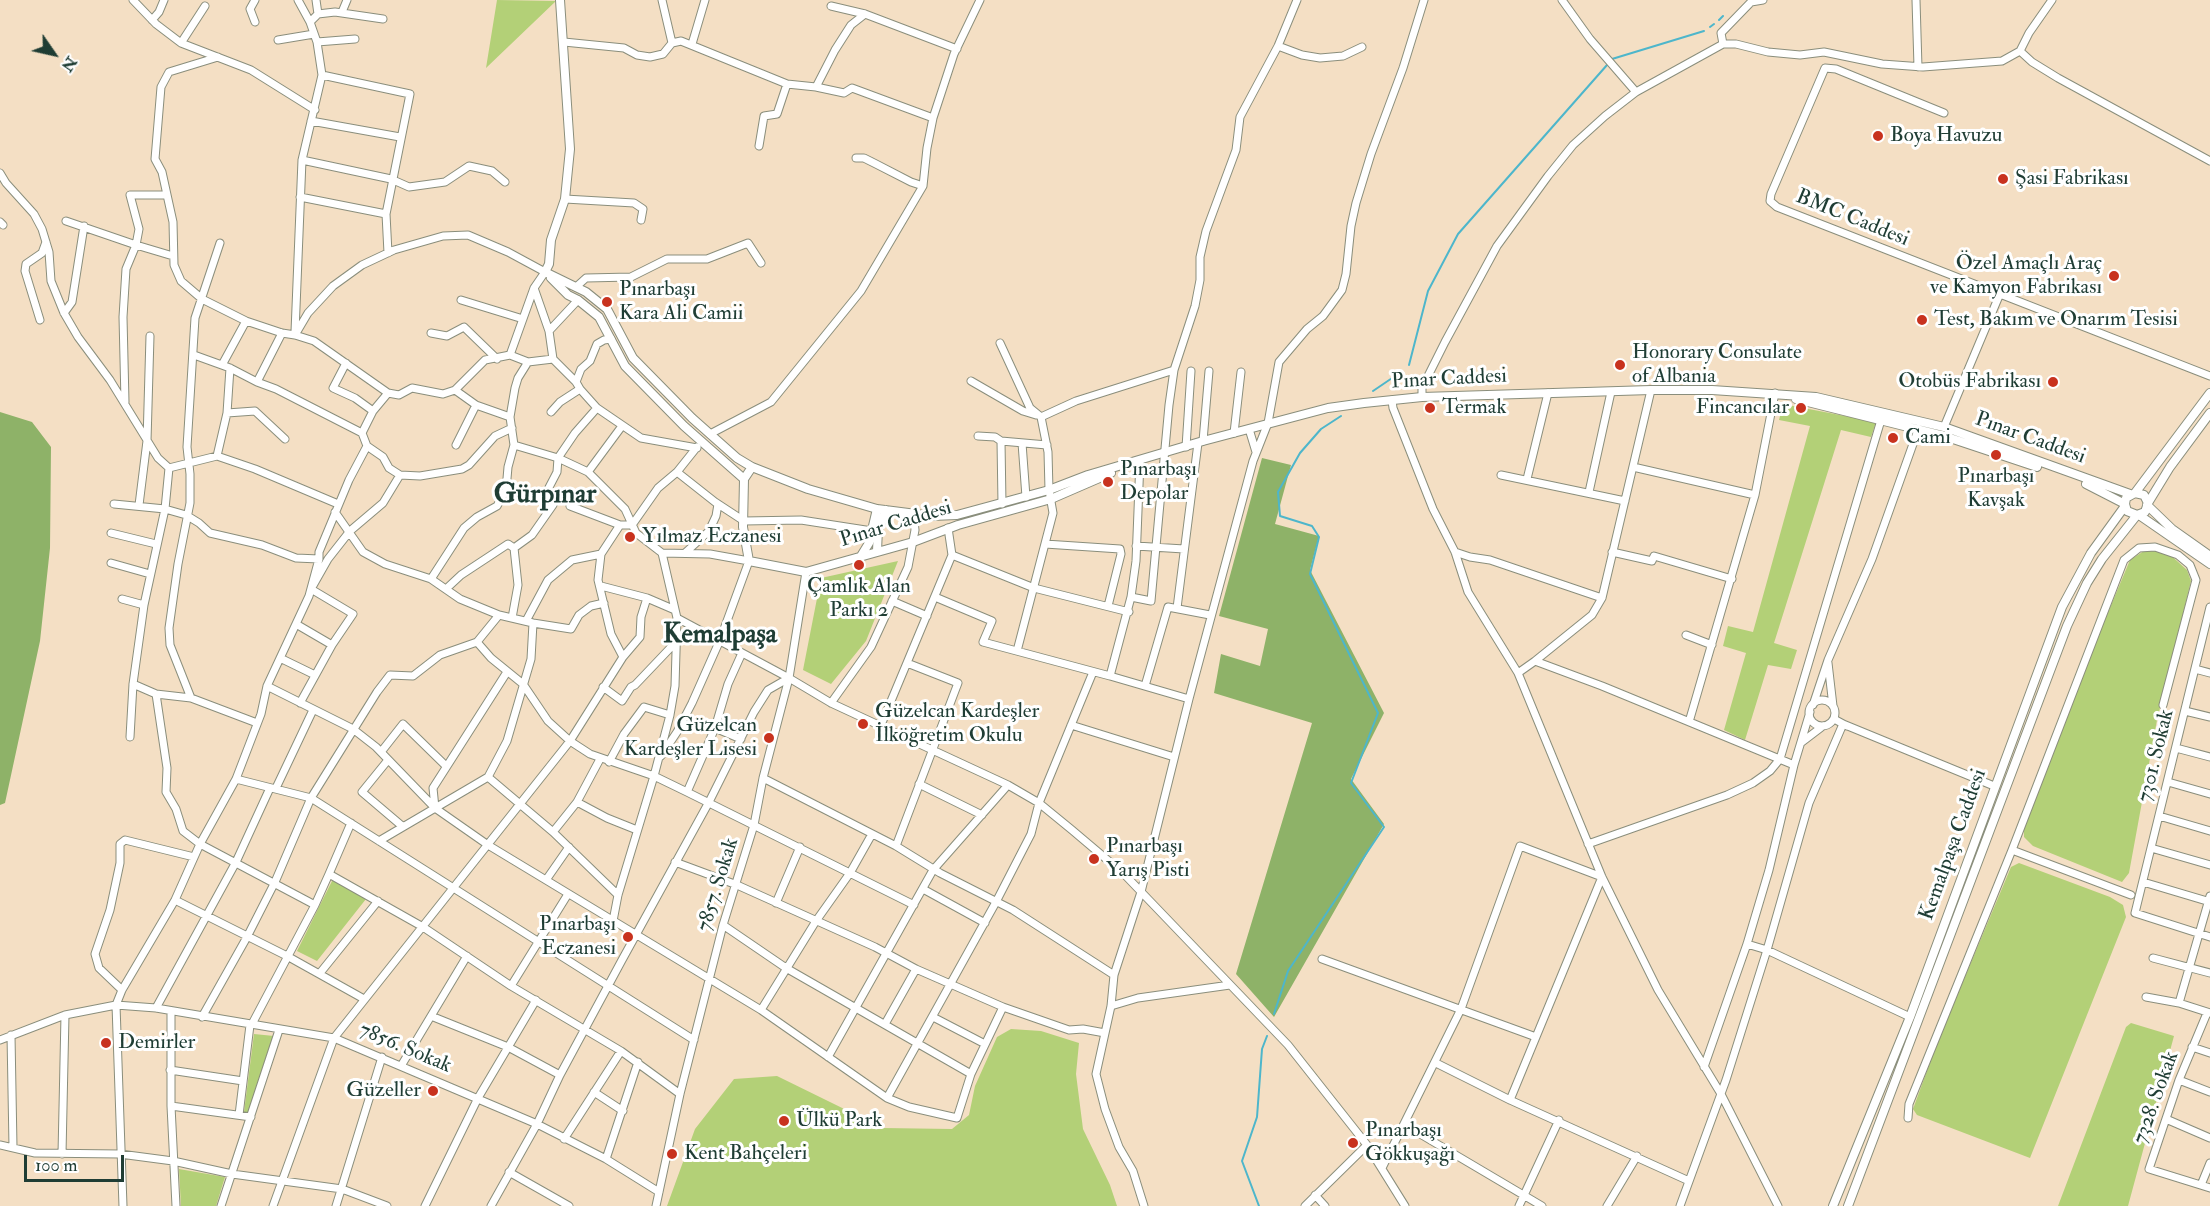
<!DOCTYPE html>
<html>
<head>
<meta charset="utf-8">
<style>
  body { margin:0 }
  #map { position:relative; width:2210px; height:1206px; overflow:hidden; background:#f4dfc4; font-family:"IM FELL Double Pica",serif }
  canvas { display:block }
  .north { position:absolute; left:24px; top:24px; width:60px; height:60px; -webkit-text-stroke:4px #fff; paint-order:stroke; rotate:124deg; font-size:16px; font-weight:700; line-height:24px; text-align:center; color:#1f3d34 }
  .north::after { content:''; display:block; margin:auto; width:21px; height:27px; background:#1f3d34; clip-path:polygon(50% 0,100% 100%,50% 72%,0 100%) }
  .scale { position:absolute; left:24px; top:1155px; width:100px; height:27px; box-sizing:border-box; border:3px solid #1f3d34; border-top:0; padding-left:8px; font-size:18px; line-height:21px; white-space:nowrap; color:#1f3d34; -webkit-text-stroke:4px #fff; paint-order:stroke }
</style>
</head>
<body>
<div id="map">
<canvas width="2210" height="1206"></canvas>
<div class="north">N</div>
<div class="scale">100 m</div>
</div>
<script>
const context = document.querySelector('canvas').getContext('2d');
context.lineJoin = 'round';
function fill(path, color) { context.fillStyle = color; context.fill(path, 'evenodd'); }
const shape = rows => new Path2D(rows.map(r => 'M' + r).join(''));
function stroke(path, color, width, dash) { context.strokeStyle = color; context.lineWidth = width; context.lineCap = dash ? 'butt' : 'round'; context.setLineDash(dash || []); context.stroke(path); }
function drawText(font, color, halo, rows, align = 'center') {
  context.font = font + ' "IM FELL Double Pica",serif'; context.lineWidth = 6; context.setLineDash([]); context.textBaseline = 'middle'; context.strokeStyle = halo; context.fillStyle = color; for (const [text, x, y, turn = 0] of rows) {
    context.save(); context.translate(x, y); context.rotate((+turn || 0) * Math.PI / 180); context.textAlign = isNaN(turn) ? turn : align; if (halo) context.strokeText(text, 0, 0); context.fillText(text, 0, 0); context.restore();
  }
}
fill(shape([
  [497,0,556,1,486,68],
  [1783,404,1876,422,1871,437,1841,430,1774,643,1797,650,1791,669,1768,665,1745,740,1724,730,1746,653,1723,646,1728,626,1753,632,1810,426,1779,420],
  [2144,551,2166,551,2187,570,2191,581,2157,720,2129,873,2122,882,2033,846,2024,837,2024,826,2067,710,2130,560],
  [898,561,866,641,831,684,803,670,821,578],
  [2019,863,2110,897,2123,905,2126,917,2030,1158,1917,1115,1913,1109,1936,1046,2011,867],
  [333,879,366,899,317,961,297,951],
  [2131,1023,2174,1036,2128,1206,2058,1206,2126,1027],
  [1011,1029,1041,1031,1079,1043,1076,1074,1083,1129,1110,1185,1117,1206,667,1206,695,1129,734,1079,777,1076,883,1128,952,1129,969,1115,975,1086,997,1037],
  [254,1034,274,1036,251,1113,244,1112],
  [179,1169,225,1177,216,1206,181,1206]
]), '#b3d077');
fill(shape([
  [0,412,32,422,51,447,50,548,40,641,5,803,0,805],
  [1262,458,1291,465,1275,524,1319,536,1310,570,1384,713,1351,779,1384,824,1274,1017,1236,974,1312,723,1214,693,1221,654,1260,666,1268,629,1219,616]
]), '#8eb268');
stroke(shape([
  [1719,20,1723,16],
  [1710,27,1714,24],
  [1612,59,1704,31],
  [1409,365,1428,291,1458,234,1607,65],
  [1373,391,1401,372],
  [1274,1014,1288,971,1384,827,1351,783,1378,713,1310,574,1319,537,1312,526,1280,516,1278,492,1300,453,1321,429,1341,416],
  [1259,1206,1242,1161,1257,1117,1262,1049,1267,1036]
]), '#4db6cb', 2);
const minor = shape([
  [133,0,156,24,181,43,251,70,315,110],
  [255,0,250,9,255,22],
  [316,0,318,14],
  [662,0,672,43],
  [1562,0,1590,39,1636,92],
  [1916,0,1918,67],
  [831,6,865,14,957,49],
  [342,12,347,0],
  [152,20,159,12,164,0],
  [310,22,318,14,335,12,383,19],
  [278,40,314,34],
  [317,42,355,39],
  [564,42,624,48,637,55,650,57,663,54,672,43,681,41,787,84,816,87,844,93,852,88,933,118],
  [181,43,205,6],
  [692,44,705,0],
  [1723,44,1721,33,1751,2,1763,0],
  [1278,46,1302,55,1320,58,1343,56,1362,47],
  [2020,51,2032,62,2058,78,2210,161],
  [218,57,169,72,161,87,155,159,162,172,173,222,174,265,181,281,202,299,246,321,282,333,295,335,314,341,388,393],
  [322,75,410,94,386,214,388,253],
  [816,87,835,50,851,25,865,14],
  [1944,113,1836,69,1825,68,1771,194,1770,201,1777,207,2210,376],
  [311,121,400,137],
  [759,146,764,116,777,114,787,84],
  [856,158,864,158,876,164,911,182,923,186],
  [302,160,391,179,409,187,445,182,469,166,492,171,505,182],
  [0,173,6,183,34,214,42,229,49,252,51,281,64,313,78,337,110,380,158,458,169,468,217,456,255,469,338,504],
  [300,197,386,214],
  [565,199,634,203,643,209,641,220],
  [66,221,136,245,139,229,130,195,166,195],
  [0,222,3,225],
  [576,287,586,278,631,277,667,259,707,259,748,243,761,263],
  [534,288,549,331,553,359],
  [461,300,523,319],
  [64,313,72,302,84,226],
  [40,320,25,271,26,264,42,253,46,242],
  [549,331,578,300],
  [295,332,302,160,322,75,317,42,310,22,298,0],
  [431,333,447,336,464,327,497,359],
  [295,335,308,313,333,286,362,265,394,250,443,236,468,235,508,252,545,272,534,288,510,355,528,362,553,359,576,382,580,389,597,408,641,438,697,448],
  [1000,343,1030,408,1041,417],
  [346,363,333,388,355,398,373,411],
  [222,365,246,321],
  [971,381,1023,411,1036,415],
  [257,382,282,333],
  [576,382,581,369,590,361,597,344,604,340,611,339],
  [455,390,476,405,510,417],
  [1422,397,1422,388,1445,342,1497,246,1548,176,1573,145,1605,116,1636,92,1723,44,1736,44,1768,52,1800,55,1824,52,1882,64,1923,67,2002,61,2020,51,2029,33,2052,0],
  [1392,400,1393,408,1433,509,1455,552,1468,592,1518,673,1602,877,1658,990,1721,1094,1778,1206],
  [125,402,123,317,126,269,136,245,173,256],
  [551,412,560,402,580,389],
  [227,413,255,411,285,439],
  [1944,427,1999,296],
  [1249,429,1256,452],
  [362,433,373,411,388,393,399,395,412,388,443,394,455,390,485,360,510,355],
  [1234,433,1241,372],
  [710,434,771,402,861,291,923,186,927,148,933,118,954,54,980,0],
  [978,436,995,437,1001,441,1002,504],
  [1001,441,1047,445],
  [1203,441,1209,371],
  [1022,443,1026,497],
  [456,445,476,405],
  [514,445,558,458,588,472,625,509,636,533,662,553,677,618,675,686,670,715,654,776,618,895,613,921],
  [367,446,383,457,389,468,400,475,420,476,462,469,469,465,495,436,512,428],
  [1186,447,1191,371],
  [217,456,227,413,230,368],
  [1140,460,1136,561,1131,597,1110,676,1189,699],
  [1633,467,1755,495],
  [588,472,622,426],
  [677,472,715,502,744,521,801,520,872,531],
  [1501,475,1625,501],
  [1527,479,1548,393],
  [506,490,544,497,557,472,558,458,575,433,597,408],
  [1589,492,1611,392],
  [114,504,165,509,186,515,199,523,210,533,262,545,296,558,319,559],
  [139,505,147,441,150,336],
  [570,506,620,525],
  [335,512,363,552,385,564,431,579,460,599,499,615,533,623,571,629,579,615,591,606,604,603],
  [632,525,658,488,677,472,697,447],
  [111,533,156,544],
  [1045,544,1120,549,1121,554,1108,606],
  [1136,546,1184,549],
  [1455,552,1470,557,1490,560,1602,598,1651,390],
  [1612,552,1652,561,1654,556,1732,579],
  [685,553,709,531,716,516,718,504],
  [952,555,1034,588,1129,612],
  [111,563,150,574],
  [431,579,464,528,477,517,497,506,506,490,508,467,514,445,510,417,515,388,518,378,528,362],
  [601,586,647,598,675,610],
  [446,589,461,575,508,544,514,548,532,535,553,505,544,497],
  [935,597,992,621,983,642,1110,676],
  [1131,597,1151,601,1169,405,1174,370,1195,306,1200,280,1200,257,1206,231,1236,150,1240,117,1278,46,1297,0],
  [122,599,144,605],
  [892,601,927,616],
  [2210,607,2135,913,2210,937],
  [1177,608,1198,443],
  [512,618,518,585,514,548],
  [677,618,789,678,831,703,1008,785,1039,803,1072,830,1124,874,1288,1045,1367,1145,1405,1206],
  [526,621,548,580,572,560,601,554,620,525,632,525],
  [296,624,332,645],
  [1686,635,1712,645],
  [477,642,491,658,523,684,548,721,570,741,590,754,654,776,687,792,914,905],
  [1017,651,1053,513,1049,490,1048,452,1041,417,1076,401,1174,370],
  [623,657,640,637,641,617,647,598],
  [280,658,315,675],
  [1535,661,1592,615,1602,598],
  [1828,663,1833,706],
  [2195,669,2210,673],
  [1518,673,1535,661,1602,686,1794,765],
  [133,684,156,694,191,698,257,723],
  [267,686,353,729,376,747,435,808,488,845,761,1010,887,1098,909,1107,957,1118,971,1074,1003,1007],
  [1145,686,1168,607,1210,615],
  [603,687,622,701,631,687,635,685,675,643],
  [156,694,167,768,166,792,176,809,183,831,200,844,315,905],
  [191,698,170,645,169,628,178,564,190,503,190,474,187,447,195,318,220,243],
  '1809 713a13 13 0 1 1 26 0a13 13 0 1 1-26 0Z',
  [300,703,332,645,353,614,311,589,328,559,350,531,383,503,400,475],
  [831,703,871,647,908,567,915,530,913,513],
  [1813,705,1828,660,1872,559,1918,430],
  [2185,711,2210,717],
  [1834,719,1847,726],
  [1689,722,1755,495,1775,393],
  [881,725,952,555,948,528],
  [1071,725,1174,757],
  [715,728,741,739],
  [130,737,133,684,144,605,165,509,169,468],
  [1802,742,1823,726],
  [2176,748,2210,757],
  [381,752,403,724,446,766],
  [661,756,677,732,692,703,720,640,749,561,710,554,662,553],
  [388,760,362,792,402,826],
  [609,762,624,734,644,707,670,715],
  [488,777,553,832,618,895],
  [763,778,896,846,940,873,1013,910,1114,975],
  [236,779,311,798,694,1040],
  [2168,782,2210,794],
  [919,784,982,815],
  [276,788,313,710],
  [687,792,715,728,728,684,742,653],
  [577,802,607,818,637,830],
  [435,808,433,788,507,672],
  [2159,816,2210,831],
  [351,823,329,874,423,927,511,986,621,1051,680,1094],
  [553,832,577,802,600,759],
  [379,841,488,777,507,741,531,659,533,623],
  [1588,844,1727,795,1753,783,1770,771,1780,759,1881,420],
  [896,846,958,683,907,663],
  [2151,848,2210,865],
  [2012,850,2131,895],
  [675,862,737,885,875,947,916,969,1003,1007,1069,1030,1083,1029,1105,1033],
  [546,880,569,847],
  [2143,882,2210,902],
  [923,889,985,923],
  [175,900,287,956,364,999],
  [776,903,800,847],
  [723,925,786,968,971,1074],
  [1747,944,1767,950,1910,1017],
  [2153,958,2210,973],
  [1322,959,1536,1037],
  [320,973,378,901],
  [511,986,568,894],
  [122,990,99,968,95,954,110,910,120,863,120,844,125,840,194,857],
  [2146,997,2179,1003,2210,1013],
  [2179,1003,2210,896],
  [1111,1006,1138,998,1230,985],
  [156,1008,236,862,270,788],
  [761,1010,816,921,850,873,872,834],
  [171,1012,171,1106,176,1206],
  [2207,1013,2179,1080,2149,1169,2210,1188],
  [431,1016,508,1047,560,1075],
  [202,1017,247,937,275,882,311,798,377,692,390,675,413,676,440,655,477,642,499,615],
  [933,1017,985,1044],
  [252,1024,315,905,329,874],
  [885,1024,916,969],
  [11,1035,13,1147],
  [0,1040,65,1015,116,1005,156,1008,334,1038,537,1124,606,1159,659,1192],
  [2192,1047,2210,1053],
  [828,1057,933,870,1008,785],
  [1436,1063,1510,1100,1689,1181],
  [401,1066,467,956],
  [1704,1067,1747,944,1769,870,1794,765,1810,712],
  [170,1070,243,1081],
  [2179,1080,2210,1092],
  [594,1092,623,1111],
  [887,1098,996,902,1031,834,1039,803,1093,672],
  [171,1106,251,1117],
  [239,1115,250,1025],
  [1908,1118,1909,1104,2012,850,2124,560,2139,548,2155,547,2178,555,2190,565,2196,580,2163,705],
  [2166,1119,2210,1138],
  [1405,1125,1542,1206],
  [564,1139,621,1051],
  [0,1145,35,1153,120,1154,173,1161,232,1174,342,1189,387,1206],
  [62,1154,65,1015],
  [606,1159,638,1062],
  [1382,1168,1461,1009,1520,846,1602,877,1510,1100],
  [509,1172,569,1206],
  [2201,1185,2210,1163],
  [1315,1195,1325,1206],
  [123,1206,116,1005,122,990,175,900,200,844,236,779,261,714,267,686,309,596,319,559,319,552,349,480,367,446,362,433,276,389,257,382,230,368,194,355],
  [221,1206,279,1030],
  [273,1206,334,1038,570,741,623,657,611,634,598,580,601,554],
  [336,1206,382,1057],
  [425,1206,478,1098,536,1000],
  [491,1206,537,1124,560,1075,622,960,709,802,754,712,768,690,789,678],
  [656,1206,680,1094,723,925,754,825,763,778,789,678,806,572],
  [1144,1206,1133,1171,1119,1147,1105,1109,1096,1074,1111,1006,1114,975,1141,892,1189,699,1253,461,1268,423,1279,362,1307,329,1323,316,1342,290,1346,274,1351,226,1356,203,1371,154,1403,68,1424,0],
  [1305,1206,1367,1145],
  [1519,1206,1559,1120],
  [1607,1206,1637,1156],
  [1680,1206,1726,1080,1767,950,1809,803,1843,724,1994,786]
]);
const major = shape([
  [545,272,586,292,607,309,633,358,692,418,737,458,752,467,808,489,877,509,932,516,957,515,1049,490,1088,475,1203,441,1328,408,1364,403,1422,397,1651,390,1712,390,1816,397,1944,427,2130,494],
  [545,272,549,264,551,240,565,199,570,149,560,0],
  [551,278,568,295,578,300,599,317,625,366,684,426,744,479],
  [1796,399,1944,436,2037,467],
  [752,467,744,479,743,527,749,561,806,572,913,542,958,525,1051,499,1111,473],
  [2086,484,2125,504],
  [2135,493,2144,495,2148,503,2145,512,2137,515,2127,511,2125,504,2126,498,2135,493,2210,393],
  [2148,503,2170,467,2210,413],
  [2147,505,2172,529,2210,556],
  [2139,515,2210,564],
  [877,551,878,529,886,510],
  [861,556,869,543,877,509],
  [1833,1206,1910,1017,2062,607,2091,553,2125,506],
  [1848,1206,2067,626,2087,583,2102,559,2137,515]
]);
stroke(minor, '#8a8e7c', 9);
stroke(major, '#8a8e7c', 10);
stroke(minor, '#fff', 7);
stroke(major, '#fff', 8);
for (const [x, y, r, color] of [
  [1878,136,6,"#c8321e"],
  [2003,179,6,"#c8321e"],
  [2114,276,6,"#c8321e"],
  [607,302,6,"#c8321e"],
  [1922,320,6,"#c8321e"],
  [1620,365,6,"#c8321e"],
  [2053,382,6,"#c8321e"],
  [1430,408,6,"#c8321e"],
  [1801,408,6,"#c8321e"],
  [1893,438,6,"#c8321e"],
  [1996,455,6,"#c8321e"],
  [1108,482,6,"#c8321e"],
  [630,537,6,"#c8321e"],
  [859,565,6,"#c8321e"],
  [863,724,6,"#c8321e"],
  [769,738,6,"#c8321e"],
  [1094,859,6,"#c8321e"],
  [628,937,6,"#c8321e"],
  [106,1043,6,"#c8321e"],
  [433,1091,6,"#c8321e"],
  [784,1121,6,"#c8321e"],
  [1353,1143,6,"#c8321e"],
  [672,1154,6,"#c8321e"]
]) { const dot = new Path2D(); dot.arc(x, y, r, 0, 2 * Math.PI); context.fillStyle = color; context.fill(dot); stroke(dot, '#fff', 2); }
drawText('21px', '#1f3d34', '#fff', [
  ["Boya Havuzu",1890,136],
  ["Şasi Fabrikası",2015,179],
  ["Özel Amaçlı Araç",2102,264,"right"],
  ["ve Kamyon Fabrikası",2102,288,"right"],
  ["Pınarbaşı",619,290],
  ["Kara Ali Camii",619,314],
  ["Test, Bakım ve Onarım Tesisi",1934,320],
  ["Honorary Consulate",1632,353],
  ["of Albania",1632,377],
  ["Otobüs Fabrikası",2041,382,"right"],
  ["Termak",1442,408],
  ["Fincancılar",1789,408,"right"],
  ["Cami",1905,438],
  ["Pınarbaşı",1120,470],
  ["Depolar",1120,494],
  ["Pınarbaşı",1996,477,"center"],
  ["Kavşak",1996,501,"center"],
  ["Yılmaz Eczanesi",642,537],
  ["Çamlık Alan",859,587,"center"],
  ["Parkı 2",859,611,"center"],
  ["Güzelcan Kardeşler",875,712],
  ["İlköğretim Okulu",875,736],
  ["Güzelcan",757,726,"right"],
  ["Kardeşler Lisesi",757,750,"right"],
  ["Pınarbaşı",1106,847],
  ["Yarış Pisti",1106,871],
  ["Pınarbaşı",616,925,"right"],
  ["Eczanesi",616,949,"right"],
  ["Demirler",118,1043],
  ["Güzeller",421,1091,"right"],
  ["Ülkü Park",796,1121],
  ["Pınarbaşı",1365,1131],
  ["Gökkuşağı",1365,1155],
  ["Kent Bahçeleri",684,1154]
], 'left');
drawText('21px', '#1f3d34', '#fff', [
  ["BMC Caddesi",1852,219,22],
  ["Pınar Caddesi",1449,380,-3],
  ["Pınar Caddesi",2030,439,20],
  ["Pınar Caddesi",896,525,-17],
  ["7301. Sokak",2157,756,-76],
  ["Kemalpaşa Caddesi",1954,845,-70],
  ["7857. Sokak",719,885,-73],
  ["7856. Sokak",405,1049,23],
  ["7328. Sokak",2157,1098,-70]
]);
drawText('bold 27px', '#1f3d34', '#fff', [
  ["Gürpınar",545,496],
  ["Kemalpaşa",720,636]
]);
</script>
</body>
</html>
